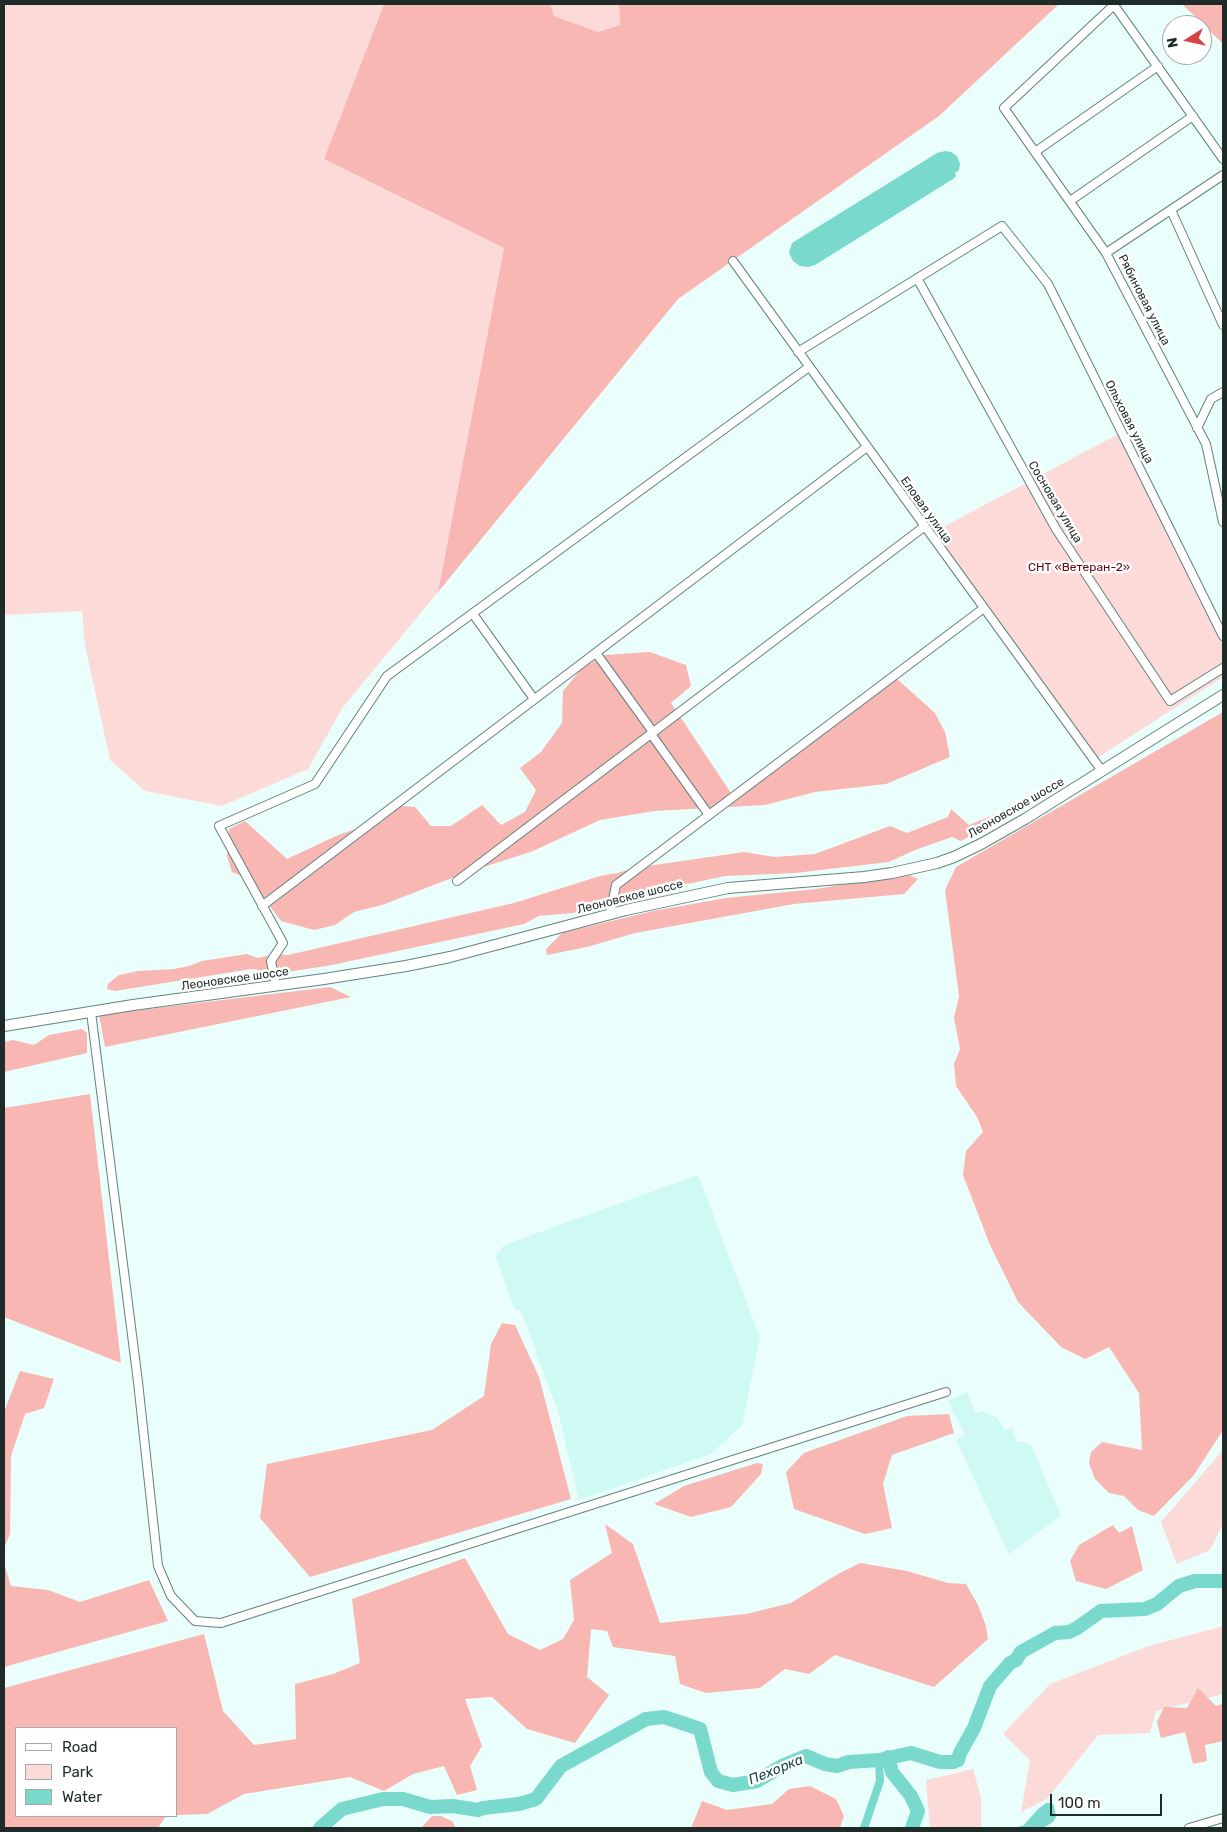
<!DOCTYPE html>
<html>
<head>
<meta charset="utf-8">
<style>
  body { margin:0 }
  #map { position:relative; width:1227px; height:1832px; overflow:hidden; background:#eafefb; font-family:Rubik,sans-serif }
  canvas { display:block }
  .frame { position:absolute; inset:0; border:5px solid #1e2b29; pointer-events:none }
  .legend { position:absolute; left:15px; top:1727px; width:162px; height:90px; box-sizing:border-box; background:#fff; border:1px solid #a5aaa9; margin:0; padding:6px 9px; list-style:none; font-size:15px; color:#1e2b29 }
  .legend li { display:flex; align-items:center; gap:10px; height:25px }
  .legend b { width:25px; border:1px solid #a5aaa9 }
  .north { position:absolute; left:1162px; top:15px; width:50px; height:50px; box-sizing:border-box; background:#fff; border:1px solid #a5aaa9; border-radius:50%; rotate:260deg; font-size:14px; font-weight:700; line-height:20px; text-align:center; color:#1e2b29 }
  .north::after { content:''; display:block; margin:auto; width:18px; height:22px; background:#d44447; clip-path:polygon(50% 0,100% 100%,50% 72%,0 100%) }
  .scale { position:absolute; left:1050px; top:1794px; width:112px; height:22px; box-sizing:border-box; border:2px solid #1e2b29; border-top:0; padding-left:6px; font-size:15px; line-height:18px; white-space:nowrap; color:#1e2b29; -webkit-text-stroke:4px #fff; paint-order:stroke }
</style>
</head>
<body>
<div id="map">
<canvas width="1227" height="1832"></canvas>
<div class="frame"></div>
<ul class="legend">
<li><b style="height:6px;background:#fff"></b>Road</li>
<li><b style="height:14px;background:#fcdad8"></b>Park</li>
<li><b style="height:14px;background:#79d9cc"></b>Water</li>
</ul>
<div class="north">N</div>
<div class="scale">100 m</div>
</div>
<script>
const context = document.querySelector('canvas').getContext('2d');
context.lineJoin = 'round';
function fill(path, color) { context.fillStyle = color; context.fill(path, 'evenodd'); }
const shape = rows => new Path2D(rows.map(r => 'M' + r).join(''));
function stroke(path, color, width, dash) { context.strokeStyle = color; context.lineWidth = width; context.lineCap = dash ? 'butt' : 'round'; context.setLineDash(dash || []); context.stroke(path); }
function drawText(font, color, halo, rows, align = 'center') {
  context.font = font + ' Rubik,sans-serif'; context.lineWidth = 5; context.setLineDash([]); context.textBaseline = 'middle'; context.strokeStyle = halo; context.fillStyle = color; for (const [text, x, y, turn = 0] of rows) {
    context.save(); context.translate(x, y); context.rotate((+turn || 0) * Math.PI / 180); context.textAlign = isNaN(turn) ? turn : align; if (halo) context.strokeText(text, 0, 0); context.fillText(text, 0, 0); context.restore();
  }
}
fill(shape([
  [698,1175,760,1338,742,1425,711,1454,579,1500,558,1412,521,1311,514,1309,496,1256,504,1245],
  [967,1392,975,1413,983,1411,997,1418,1005,1430,1012,1428,1016,1441,1031,1444,1061,1516,1009,1554,956,1440,965,1435,948,1401]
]), '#cefaf3');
fill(shape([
  [4,4,384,4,324,159,504,248,438,592,343,707,308,769,222,806,145,791,110,760,85,645,82,611,4,615],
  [550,4,619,4,620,25,598,32,553,16],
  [1122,432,1223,636,1223,677,1094,760,930,534],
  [1223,1450,1223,1524,1210,1550,1177,1564,1161,1522],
  [1223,1626,1223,1694,1156,1711,1150,1733,1098,1735,1047,1799,1021,1812,1030,1760,1003,1734,1050,1684,1146,1647],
  [973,1769,981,1798,981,1828,930,1828,926,1780]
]), '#fcdad8');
fill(shape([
  [384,4,550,4,554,16,598,32,620,25,619,4,1059,4,939,116,678,299,438,592,504,248,324,159],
  [1182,4,1223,4,1223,44,1215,36],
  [650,652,686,665,691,686,671,703,733,796,896,678,935,713,945,732,950,757,886,784,815,792,765,805,654,811,600,820,533,851,465,873,382,905,354,912,335,925,314,930,281,921,249,879,232,872,227,856,229,829,245,821,287,859,336,836,369,824,388,804,415,807,431,826,451,826,482,805,501,825,525,812,536,790,520,768,541,752,562,723,563,691,582,668,605,655],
  [1223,712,1223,1430,1194,1475,1154,1516,1138,1510,1124,1496,1109,1493,1095,1479,1089,1463,1091,1452,1102,1442,1142,1450,1139,1393,1109,1347,1085,1359,1061,1347,1018,1302,990,1245,963,1175,966,1151,983,1132,977,1117,956,1086,954,1064,960,1049,954,1018,959,996,945,890,956,867],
  [951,809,969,825,1008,809,1014,813,961,841,952,837,915,850,889,862,795,873,725,876,692,883,637,892,599,906,573,913,539,916,524,924,332,965,281,973,251,969,115,991,107,989,108,984,119,975,138,971,174,969,189,966,202,961,247,954,258,958,275,954,288,955,514,903,600,876,618,873,634,868,744,852,775,857,815,854,890,826,907,833,948,817],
  [908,874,918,879,904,894,794,904,635,933,587,947,547,955,546,949,562,933,653,911,726,898,816,889],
  [330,987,351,997,105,1047,99,1015],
  [82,1029,87,1033,87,1053,4,1072,4,1042,13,1040,34,1045,49,1035],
  [90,1094,121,1363,4,1317,4,1108],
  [502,1323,515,1325,539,1377,571,1499,310,1577,260,1518,267,1464,432,1430,484,1396,491,1344],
  [20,1371,54,1379,44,1408,25,1414,11,1456,10,1534,4,1548,4,1412],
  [949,1414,954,1433,892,1455,883,1484,892,1528,865,1534,794,1509,786,1472,804,1453,907,1416],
  [757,1463,763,1464,761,1474,731,1507,691,1517,654,1504,684,1486],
  [605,1524,633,1544,660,1623,746,1614,791,1603,838,1574,860,1563,907,1571,948,1583,966,1584,978,1605,986,1626,988,1639,934,1687,835,1655,809,1674,785,1669,760,1688,706,1693,680,1684,675,1656,613,1647,607,1631,591,1629,587,1677,609,1695,575,1743,527,1729,492,1697,465,1699,482,1746,470,1766,477,1790,457,1795,444,1766,413,1774,384,1791,350,1777,244,1794,207,1814,176,1815,176,1728,16,1728,16,1816,166,1816,158,1828,4,1828,4,1688,204,1634,223,1711,254,1745,296,1739,295,1684,333,1674,360,1663,352,1599,465,1558,508,1634,540,1650,563,1639,574,1620,570,1580,612,1553],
  [1113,1525,1119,1533,1132,1526,1143,1570,1106,1589,1076,1581,1070,1561,1079,1545],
  [4,1563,11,1586,48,1590,80,1602,149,1580,168,1621,4,1667],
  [1198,1688,1216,1706,1223,1704,1223,1741,1205,1745,1207,1761,1193,1764,1185,1732,1161,1738,1157,1722,1164,1707,1187,1708],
  [810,1786,836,1799,844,1816,840,1828,691,1828,702,1801,727,1810,772,1804,789,1789],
  [432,1816,441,1816,452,1821,456,1828,421,1828]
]), '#f8b7b3');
fill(shape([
  [945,151,951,152,957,156,960,164,959,170,955,173,956,176,953,179,815,265,808,267,800,266,793,261,789,253,792,243,937,153],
  [1046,1803,1052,1803,1054,1806,1056,1817,1053,1822,1043,1828,1015,1828,1024,1825,1038,1809]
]), '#79d9cc');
stroke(shape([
  [864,1828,880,1781,879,1760]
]), '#79d9cc', 8);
stroke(shape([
  [888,1757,892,1772,911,1796,918,1811,912,1828],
  [320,1828,342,1809,383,1799,403,1799,430,1807,453,1806,478,1810,483,1808,519,1804,536,1799,561,1766,646,1719,664,1717,700,1729,711,1772,718,1781,733,1785,757,1781,782,1766,806,1756,825,1764,837,1766,849,1762,879,1760,911,1753,940,1762,953,1762,958,1760,960,1753,974,1728,990,1686,1010,1663,1016,1660,1021,1652,1055,1633,1069,1632,1077,1628,1101,1611,1145,1609,1157,1604,1179,1586,1195,1581,1223,1581]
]), '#79d9cc', 14);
const minor = shape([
  [1035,152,1158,66],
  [1223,159,1114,5,1004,108,1106,253,1206,444,1223,522],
  [1070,201,1193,116],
  [1171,210,1223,325],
  [1106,253,1223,175],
  [733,261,1102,771],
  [917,278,1056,529,1170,701,1223,668],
  [798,352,1002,226,1048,284,1223,636],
  [1197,428,1211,399,1223,392],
  [473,614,534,699],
  [596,653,653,732],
  [651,734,709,815],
  [457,881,925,526],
  [262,906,867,447],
  [610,914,616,885,984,608],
  [276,986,271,961,283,943,219,826,315,784,387,676,809,367],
  [91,1012,138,1382,158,1566,171,1596,195,1621,221,1623,946,1392],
  [1189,1828,1223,1818]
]);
const secondary = shape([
  [4,1026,133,1005,324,979,406,966,450,957,626,910,728,888,864,877,892,873,937,863,954,857,981,844,1025,819,1223,695]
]);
stroke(minor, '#63827d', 10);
stroke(secondary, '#63827d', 12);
stroke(minor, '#fff', 8);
stroke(secondary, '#fff', 10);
drawText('12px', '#1e2b29', '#fff', [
  ["Рябиновая улица",1144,300,63],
  ["Ольховая улица",1129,422,63],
  ["Сосновая улица",1055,502,59],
  ["Еловая улица",926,510,54],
  ["Леоновское шоссе",1016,808,-30],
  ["Леоновское шоссе",630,897,-14],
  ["Леоновское шоссе",235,979,-8]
]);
drawText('12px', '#650712', '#fff', [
  ["СНТ «Ветеран-2»",1079,568]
]);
drawText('italic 14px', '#1c4842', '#fff', [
  ["Пехорка",776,1770,-22]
]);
</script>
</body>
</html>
